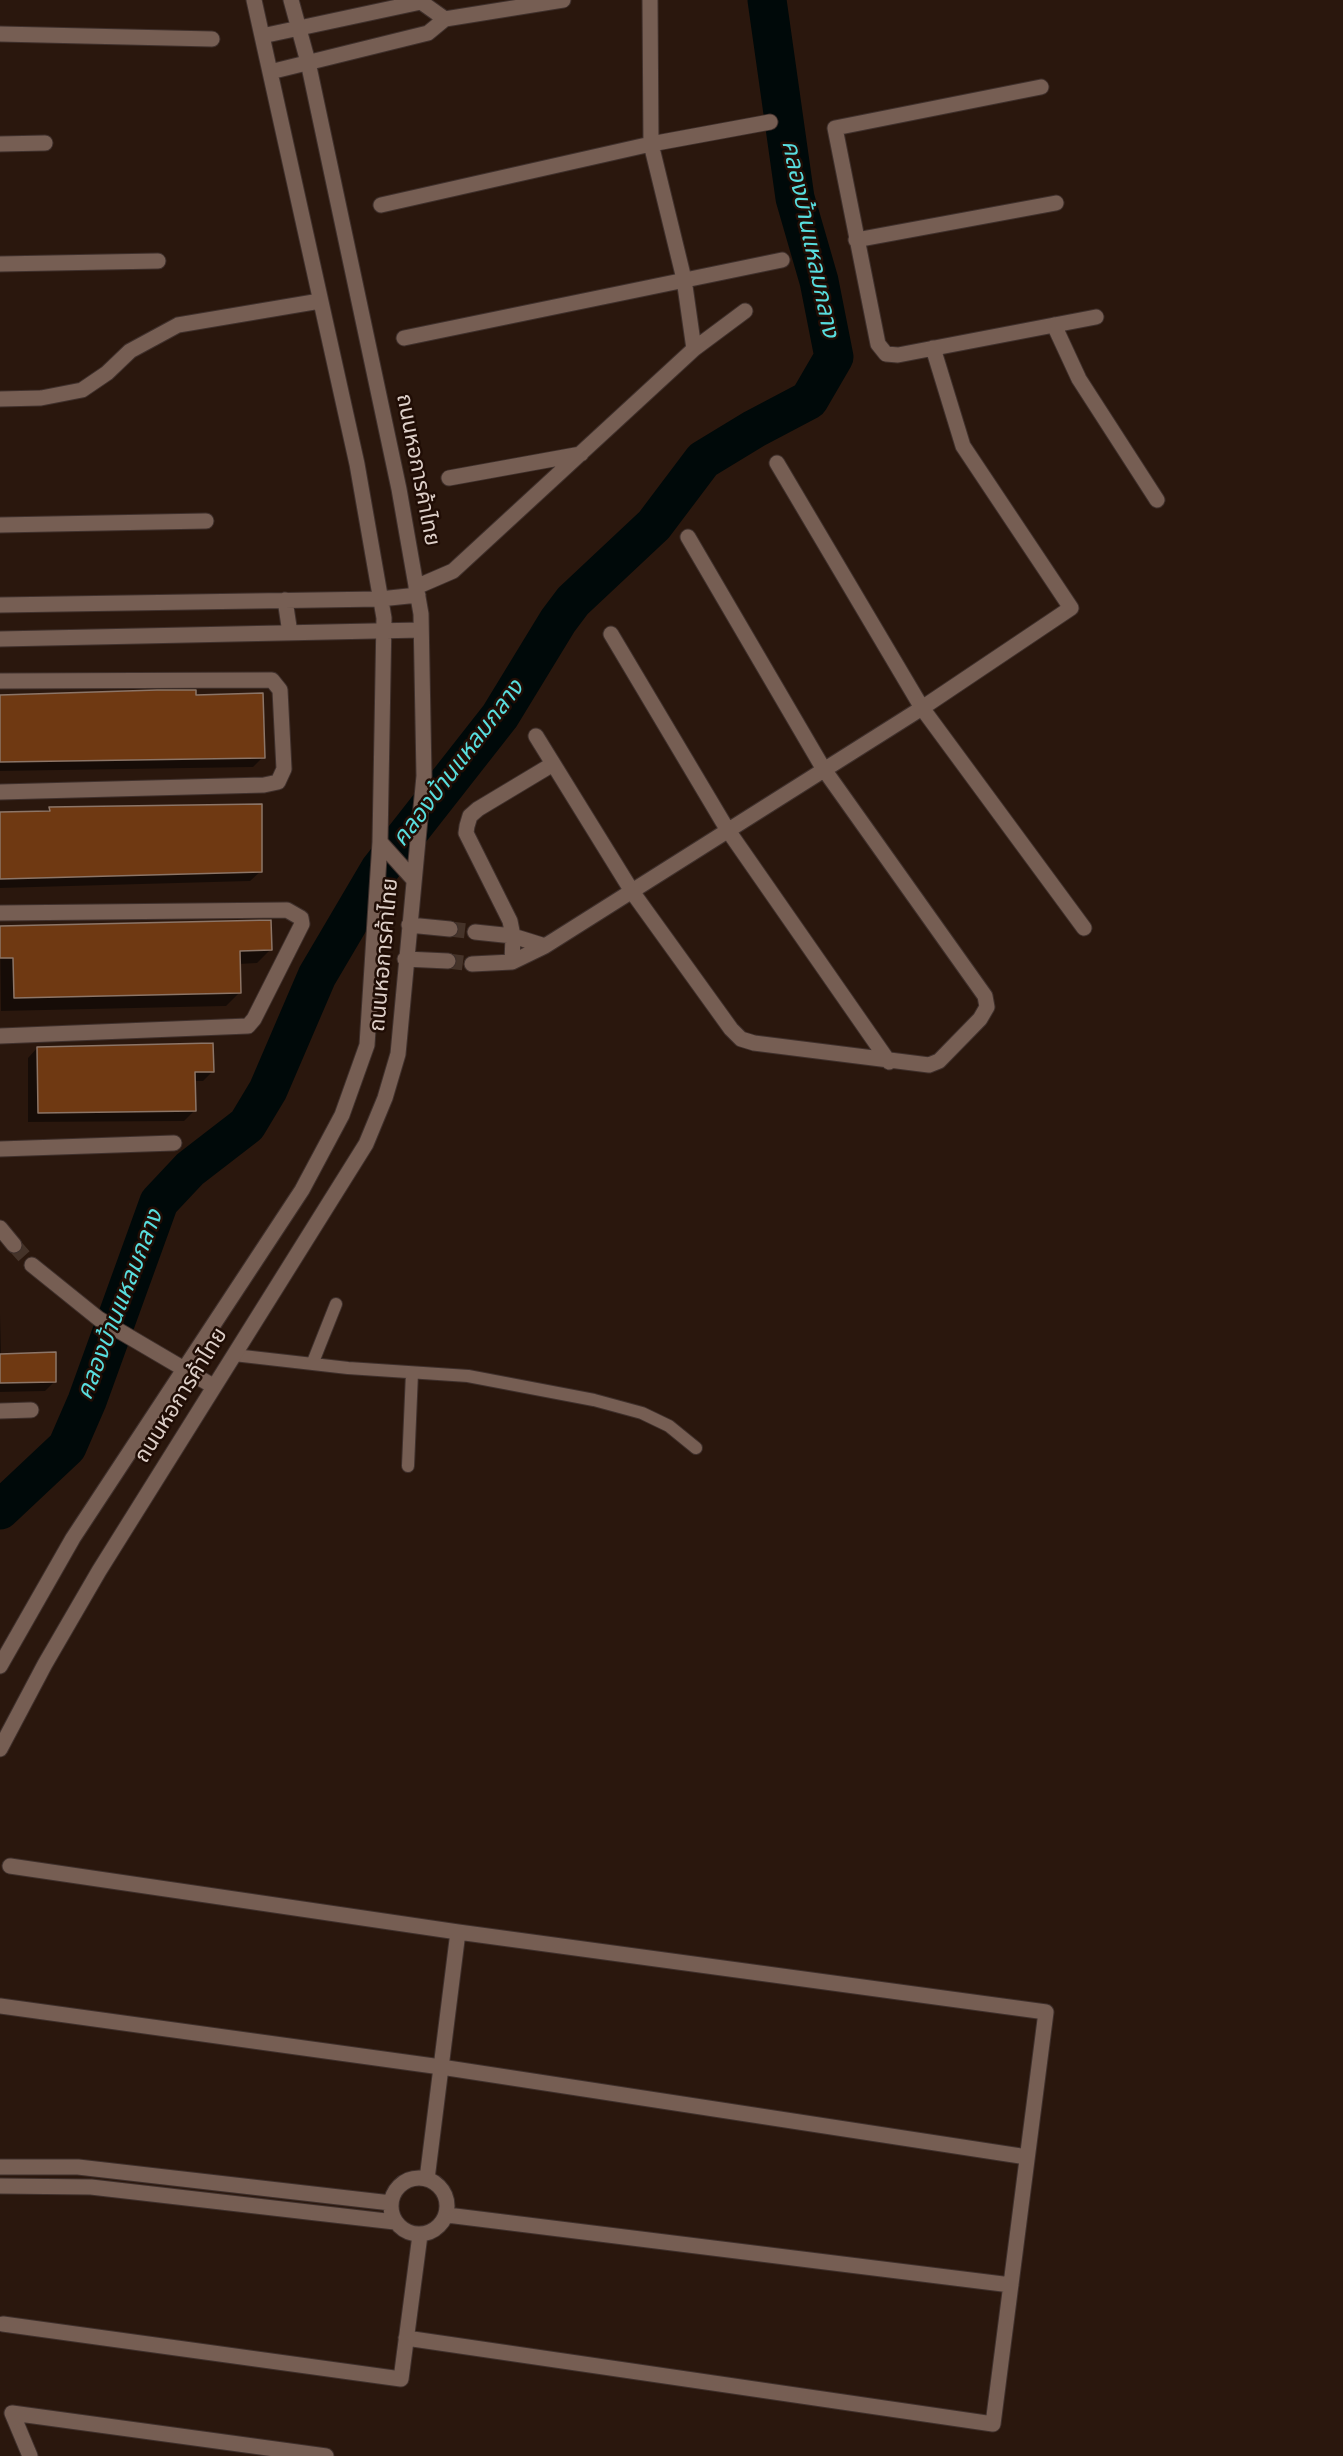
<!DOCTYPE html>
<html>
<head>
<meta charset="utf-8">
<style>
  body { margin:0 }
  canvas { display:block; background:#2a170d }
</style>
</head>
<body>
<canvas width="1343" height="2456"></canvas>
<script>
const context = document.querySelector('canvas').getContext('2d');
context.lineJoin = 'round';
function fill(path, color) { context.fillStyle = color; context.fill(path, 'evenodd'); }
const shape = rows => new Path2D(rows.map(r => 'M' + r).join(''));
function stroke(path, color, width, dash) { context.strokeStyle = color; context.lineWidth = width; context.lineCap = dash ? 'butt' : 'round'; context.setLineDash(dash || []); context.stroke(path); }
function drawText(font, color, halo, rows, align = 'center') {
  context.font = font + ' "Sofia Sans Condensed","Noto Sans Thai",sans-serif'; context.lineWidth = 5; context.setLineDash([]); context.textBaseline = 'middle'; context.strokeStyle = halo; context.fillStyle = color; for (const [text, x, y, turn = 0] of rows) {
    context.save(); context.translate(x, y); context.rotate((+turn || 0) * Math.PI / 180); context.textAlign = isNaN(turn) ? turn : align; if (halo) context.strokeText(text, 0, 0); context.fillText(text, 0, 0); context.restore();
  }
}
fill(shape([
  [194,696,263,757,253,767,0,771,0,697],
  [50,809,260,872,250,881,0,888,0,813,47,812],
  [0,928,270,950,257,963,239,964,240,992,226,1006,1,1011],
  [37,1048,213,1071,203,1081,193,1081,194,1111,184,1121,28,1122,28,1058],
  [0,1313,1,1355,55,1381,45,1391,0,1392]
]), '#0007');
stroke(shape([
  [0,1510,67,1447,87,1401,159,1202,190,1169,247,1125,268,1090,317,976,380,869,500,716,558,621,573,601,654,525,703,460,754,429,809,400,834,357,819,281,795,198,767,0]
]), '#000909', 39);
const building = shape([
  [157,690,196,690,196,695,263,693,265,758,0,762,0,695,157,690],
  [262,804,262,872,0,879,0,812,50,811,49,807,262,804],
  [271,920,272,950,240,951,241,993,14,998,13,958,0,958,0,926,271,920],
  [213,1043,214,1072,195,1072,196,1111,38,1113,37,1047,213,1043],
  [56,1352,56,1382,0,1383,0,1354,56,1352]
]);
fill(building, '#6f3912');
stroke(building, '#8c7567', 1.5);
stroke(shape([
  [450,929,475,932],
  [448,961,472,964],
  [14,1245,32,1265]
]), '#453329', 15, [15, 8]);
const service = shape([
  [234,1355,348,1368,468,1376,594,1400,642,1413,669,1426,696,1448],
  [313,1362,336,1304],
  [408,1466,412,1373]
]);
const minor = shape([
  [0,34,212,39],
  [262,36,421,2,445,19],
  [270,72,428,33,445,19,563,0],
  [1041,87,835,128,878,344,886,354,898,355,1096,317],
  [0,144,45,143],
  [381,205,651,144,770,122],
  [856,240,1056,203],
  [0,264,158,261],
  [1054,325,1079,379,1157,500],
  [404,338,782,260],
  [694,349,745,311],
  [0,399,41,398,82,390,107,373,130,351,178,325,320,301],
  [777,463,922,708,1084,928],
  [449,478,581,454],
  [0,525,206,521],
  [416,587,453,571,694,349,684,279,651,144,650,0],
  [285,600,290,633],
  [0,605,380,599,418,595],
  [611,634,727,829,889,1062],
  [0,639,421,630],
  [0,681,272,680,280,690,284,769,278,782,264,785,0,792],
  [536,736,633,893,731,1029,741,1039,754,1043,929,1065,939,1061,980,1019,987,1007,985,996,823,768,688,537],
  [380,842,414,880],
  [0,913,287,910,301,918,302,924,254,1019,248,1026,0,1036],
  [409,925,450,929],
  [545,946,922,708,1071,608,963,446,933,348],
  [405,959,448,961],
  [512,962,513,936,510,921,466,833,467,826,470,816,478,809,553,764],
  [472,964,512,962,545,946,513,936,475,932],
  [0,1149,174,1143],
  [0,1228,14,1245],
  [32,1265,99,1319,213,1386],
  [0,1411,31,1410],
  [0,1666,73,1538,302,1190,342,1115,367,1045,380,842,384,618,357,464,254,0],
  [0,1749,45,1664,99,1571,366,1144,385,1098,398,1054,424,776,421,614,399,489,308,62,291,0],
  [10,1866,458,1932,1046,2012,993,2424,406,2338],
  [0,2006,441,2067,1027,2157],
  [0,2167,78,2167,391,2203],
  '391 2206a28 28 0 1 1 56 0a28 28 0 1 1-56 0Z',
  [427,2179,458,1932],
  [0,2186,91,2187,395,2222],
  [447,2215,1011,2285],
  [3,2324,401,2379,420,2235],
  [30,2456,12,2413,326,2456]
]);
stroke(service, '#3f302c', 14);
stroke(minor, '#3f302c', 17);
stroke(service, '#765e53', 12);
stroke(minor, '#765e53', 15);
drawText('22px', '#ddcfc8', '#200d05', [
  ["ถนนหอการค้าไทย",417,470,79],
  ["ถนนหอการค้าไทย",385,955,-85],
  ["ถนนหอการค้าไทย",182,1396,-58]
]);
drawText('italic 24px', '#58ddde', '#200d05', [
  ["คลองบ้านแหลมกลาง",809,239,78],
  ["คลองบ้านแหลมกลาง",459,764,-53],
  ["คลองบ้านแหลมกลาง",121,1305,-69]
]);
</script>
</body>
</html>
